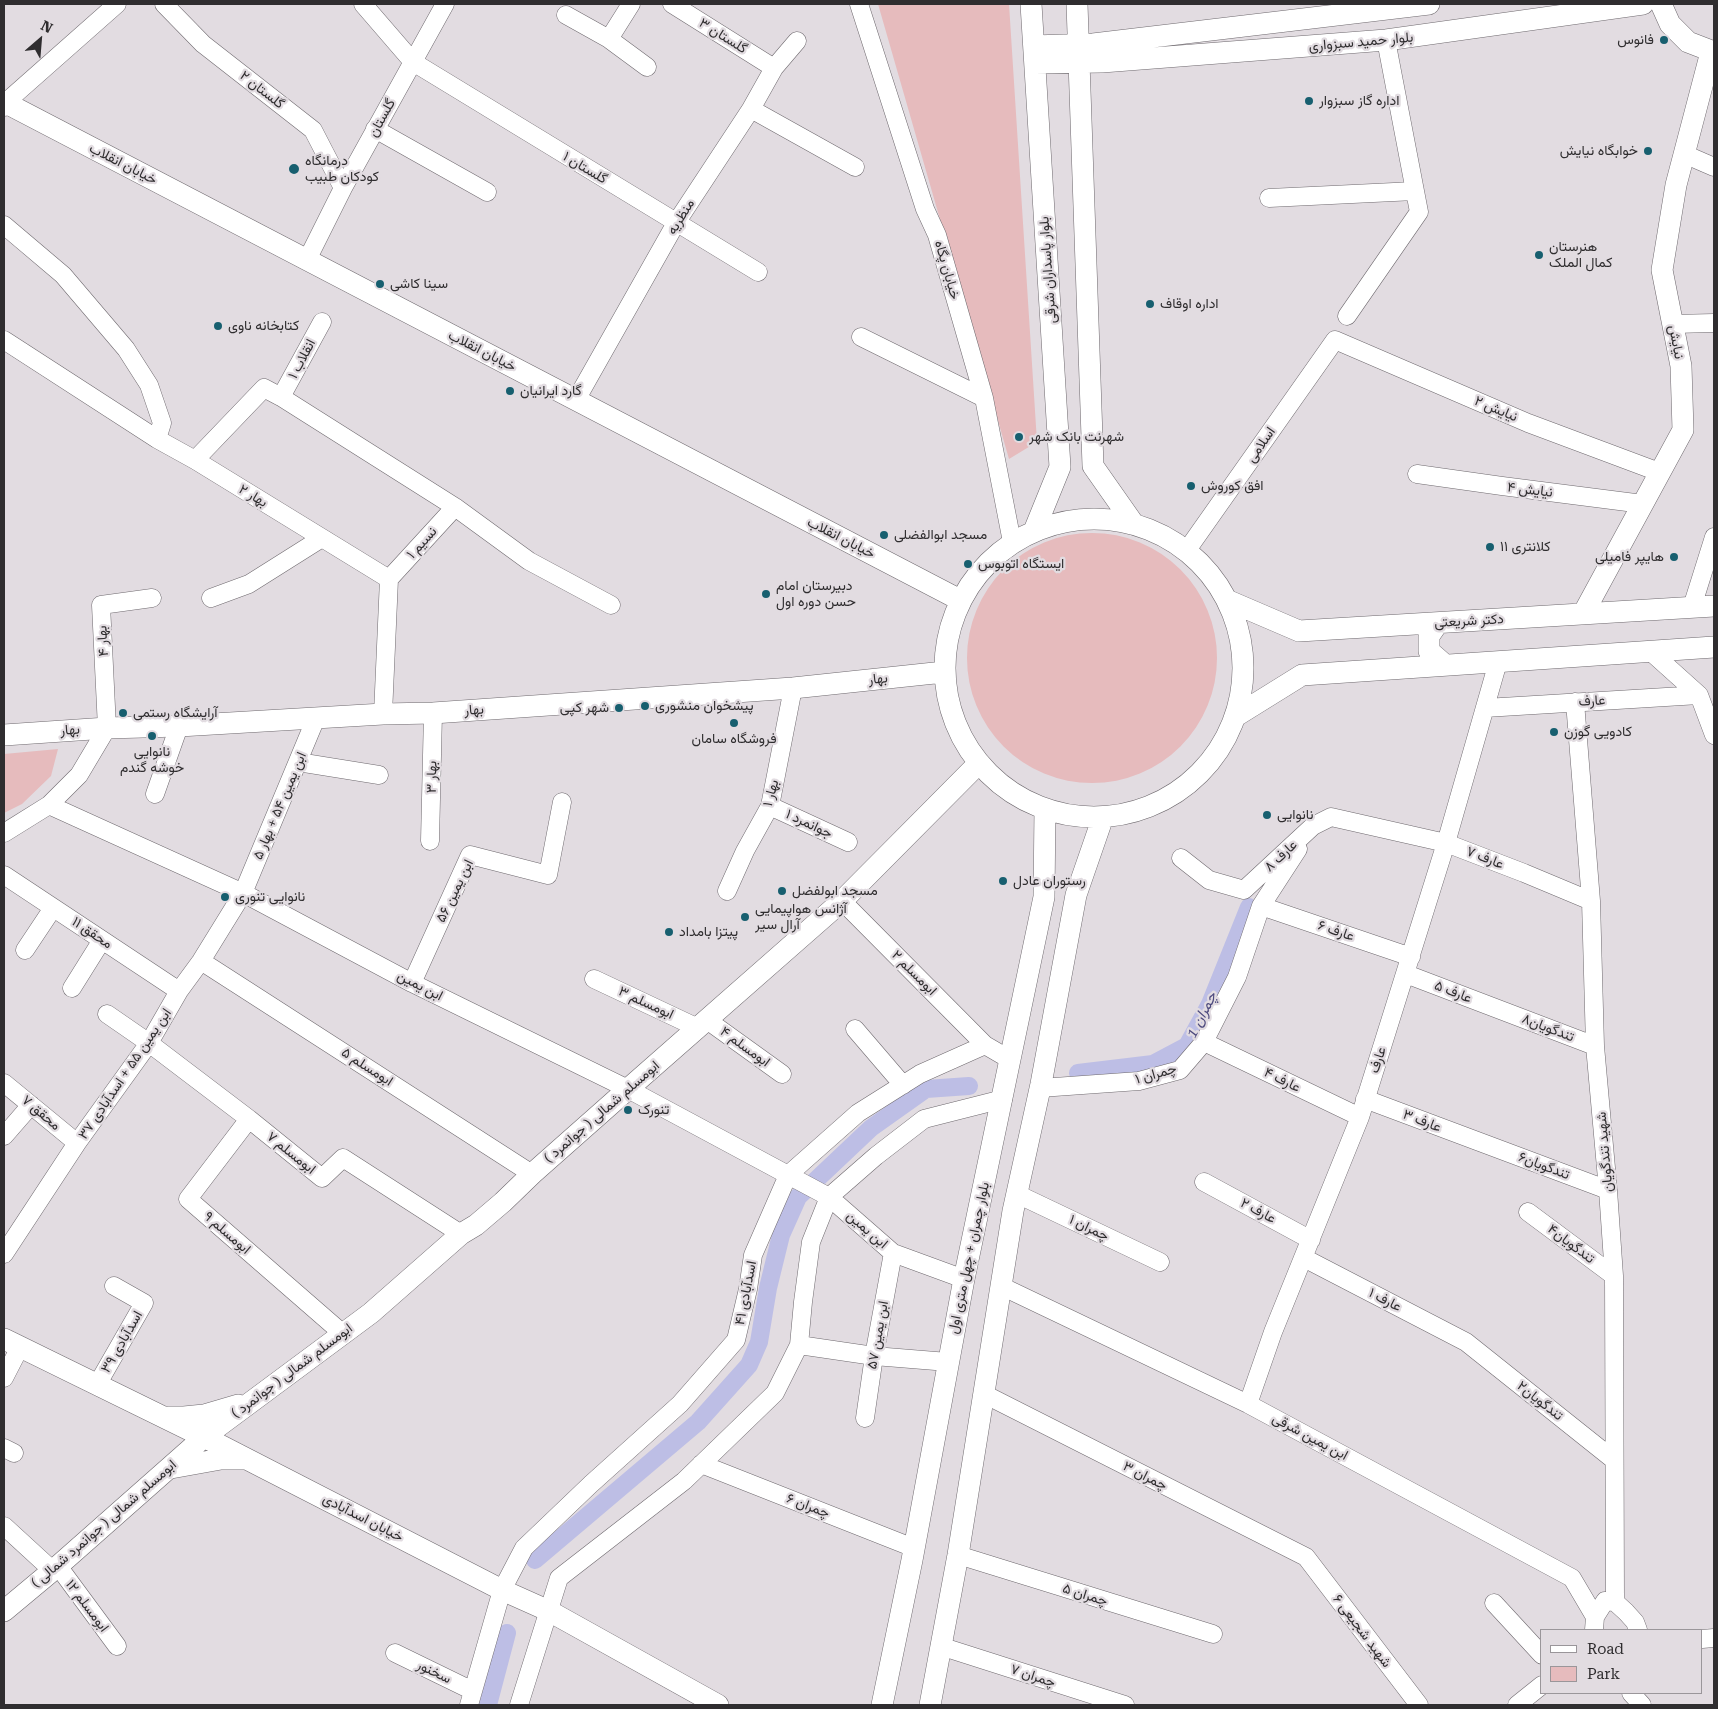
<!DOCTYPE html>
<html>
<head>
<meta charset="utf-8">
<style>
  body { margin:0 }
  #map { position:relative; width:1718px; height:1709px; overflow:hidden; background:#e2dce1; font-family:"Roboto Serif",serif }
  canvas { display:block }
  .frame { position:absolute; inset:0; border:5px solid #2f2d2f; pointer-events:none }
  .legend { position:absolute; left:1540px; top:1629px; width:162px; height:65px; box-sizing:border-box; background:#e2dce1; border:1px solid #9a969a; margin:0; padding:6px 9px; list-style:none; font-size:15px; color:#2f2d2f }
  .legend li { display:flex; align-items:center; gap:10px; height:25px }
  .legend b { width:25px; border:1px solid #9a969a }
  .north { position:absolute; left:15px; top:15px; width:50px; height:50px; -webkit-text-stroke:4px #e2dce1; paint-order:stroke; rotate:27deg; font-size:14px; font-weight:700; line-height:20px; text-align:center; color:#2f2d2f }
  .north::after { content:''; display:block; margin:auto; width:18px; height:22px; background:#2f2d2f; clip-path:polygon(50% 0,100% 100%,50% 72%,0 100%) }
</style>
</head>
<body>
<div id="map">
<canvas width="1718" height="1709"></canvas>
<div class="frame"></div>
<ul class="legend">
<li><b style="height:6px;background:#fff"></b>Road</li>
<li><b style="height:14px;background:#e6bbbd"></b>Park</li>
</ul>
<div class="north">N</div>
</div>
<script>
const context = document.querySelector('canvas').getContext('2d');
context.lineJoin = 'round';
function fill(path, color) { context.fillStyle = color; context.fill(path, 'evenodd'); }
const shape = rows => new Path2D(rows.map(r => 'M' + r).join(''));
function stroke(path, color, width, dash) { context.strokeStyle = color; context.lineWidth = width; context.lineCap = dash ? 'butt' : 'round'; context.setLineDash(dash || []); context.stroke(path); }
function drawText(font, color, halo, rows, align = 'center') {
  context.font = font + ' "Roboto Serif",Vazirmatn,serif'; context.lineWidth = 4.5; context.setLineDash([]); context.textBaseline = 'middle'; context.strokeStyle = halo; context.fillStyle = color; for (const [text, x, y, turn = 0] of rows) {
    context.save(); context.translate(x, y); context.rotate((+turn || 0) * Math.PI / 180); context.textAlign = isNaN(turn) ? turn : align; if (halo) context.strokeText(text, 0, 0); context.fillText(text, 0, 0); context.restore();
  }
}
fill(shape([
  [878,4,1009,4,1037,442,1009,459],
  '967 658a125 125 0 1 1 250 0a125 125 0 1 1-250 0Z',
  [58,749,51,776,22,804,4,813,4,754]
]), '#e6bbbd');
stroke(shape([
  [1078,1073,1153,1064,1187,1046,1210,1004,1249,907],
  [535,1560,698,1422,749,1365,759,1342,768,1288,781,1235,798,1197,871,1128,926,1089,969,1086],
  [488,1705,507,1633]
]), '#bdbee5', 18);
const minor = shape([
  [164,4,203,44,313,130,343,188],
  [363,4,413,62,758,272],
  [672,4,774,68],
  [859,4,925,209,937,235,984,398,1012,542],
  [566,15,609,39,631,4],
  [609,39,647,67],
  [4,107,5,103,117,4],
  [751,109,855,167],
  [375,129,487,192],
  [1684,154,1714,167],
  [1269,198,1415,191],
  [4,225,63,275,126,349,149,385,162,423,157,439],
  [307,260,343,188,445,4],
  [1347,316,1419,212,1386,40],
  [1673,324,1714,323],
  [861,337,984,398],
  [4,340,157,439,195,460,389,579,383,714],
  [281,397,322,322],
  [576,400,676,223,751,109,774,68,797,41],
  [195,460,264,388,281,397,455,507,529,561,611,605],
  [1417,474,1502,486,1643,504],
  [1187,550,1335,340,1528,423,1659,472],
  [389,579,455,507],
  [211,598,249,584,322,538],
  [1692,607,1714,537],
  [1650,651,1699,695,1714,735],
  [1575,702,1591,901,1595,1046,1608,1190,1614,1276,1615,1602],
  [1485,708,1699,695],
  [298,762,379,775],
  [155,794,179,726],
  [49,805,243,893,412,983,628,1089,829,1197,893,1253,964,1279],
  [770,806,848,842],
  [4,833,49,805,79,775,107,728,101,605,152,598],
  [430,841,433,713],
  [1181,858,1209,880,1244,890,1313,826,1331,817,1446,843,1524,873,1591,901],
  [4,875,179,991],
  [727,891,745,851,770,806,793,688],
  [842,901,985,1045,1009,1059],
  [1261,906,1411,957],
  [25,950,53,908],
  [201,961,532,1174],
  [1406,974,1595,1046],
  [594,979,698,1028],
  [412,983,470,855,548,875,562,802],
  [72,988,102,940],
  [107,1014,149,1043,249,1119,322,1178,343,1158,461,1234],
  [707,1020,782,1074],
  [855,1029,903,1085],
  [1204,1042,1360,1117],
  [4,1083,77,1143],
  [1040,1088,1139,1081,1180,1070,1204,1042,1237,977,1261,906,1298,849],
  [1365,1099,1608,1190],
  [249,1119,188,1199,342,1333],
  [4,1136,31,1105],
  [1204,1182,1311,1240],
  [1017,1194,1160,1262],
  [1528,1212,1614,1276],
  [4,1254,77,1143,149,1043,179,991,201,961,243,893,316,718],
  [1304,1258,1466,1342,1614,1460],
  [1001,1286,1248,1404,1572,1578,1595,1617],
  [799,1345,874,1356,948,1362],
  [4,1378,20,1347],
  [97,1385,144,1303,114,1286],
  [984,1394,1306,1557,1419,1705],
  [1248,1404,1273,1332,1360,1117,1446,843,1498,662],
  [865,1418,874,1356,893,1253],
  [4,1448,14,1453],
  [701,1464,914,1548],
  [4,1526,52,1570],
  [958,1555,1213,1634],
  [58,1566,117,1646],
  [1494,1603,1542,1655],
  [1594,1630,1595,1617,1605,1601,1615,1602,1626,1612,1635,1622,1638,1630],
  [1702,1639,1714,1638],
  [940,1646,1125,1705],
  [395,1653,473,1691],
  [1631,1693,1642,1705],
  [469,1705,502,1590,524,1548,591,1484,680,1404,736,1340,748,1289,753,1255,788,1175,858,1113,920,1074,985,1045],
  [519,1705,559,1578,684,1481,775,1393,799,1345,803,1302,811,1242,829,1197,876,1156,924,1119,1003,1099],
  [1517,1705,1542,1685]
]);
const major = shape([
  [1031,4,1060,467,1034,531],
  [1077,4,1093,466,1133,523],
  [1661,4,1670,24,1688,42,1714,52],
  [1034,46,1093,44,1429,4],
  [1035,63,1102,62,1386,40,1643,4],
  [4,102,960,600],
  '945 668a149 149 0 1 1 298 0a149 149 0 1 1-298 0Z',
  [1229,601,1299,631,1714,606],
  [1583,614,1683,430,1681,366,1662,270,1676,185,1711,52],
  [1438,623,1429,636,1429,651,1445,665],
  [1236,716,1302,675,1714,647],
  [4,735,107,728,179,726,383,714,433,713,793,688,944,672],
  [4,1339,204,1437,502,1590,549,1611,718,1705],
  [168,1417,184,1417,204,1415,238,1405],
  [171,1468,221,1459,245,1459],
  [4,1611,58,1566,204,1437,371,1313,461,1234,476,1225,503,1202,532,1174,628,1089,842,901,979,763],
  [882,1705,912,1560,964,1279,1044,897,1045,809],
  [930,1705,958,1555,1013,1211,1041,1084,1076,895,1103,817]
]);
stroke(minor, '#6e696e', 19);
stroke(major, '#6e696e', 22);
stroke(minor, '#fff', 18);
stroke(major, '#fff', 21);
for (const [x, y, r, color] of [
  [1664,40,5,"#175f6f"],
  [1309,101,5,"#175f6f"],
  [1648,151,5,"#175f6f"],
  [294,169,6,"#175f6f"],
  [1539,255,5,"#175f6f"],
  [380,284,5,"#175f6f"],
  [1150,304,5,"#175f6f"],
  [218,326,5,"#175f6f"],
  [510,391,5,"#175f6f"],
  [1019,437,5,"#175f6f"],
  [1191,486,5,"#175f6f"],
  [884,535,5,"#175f6f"],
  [1490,547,5,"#175f6f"],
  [1674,557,5,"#175f6f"],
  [968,564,5,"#175f6f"],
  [766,594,5,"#175f6f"],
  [645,706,5,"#175f6f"],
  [619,708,5,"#175f6f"],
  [123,713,5,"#175f6f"],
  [734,723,5,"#175f6f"],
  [1554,732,5,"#175f6f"],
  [152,736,5,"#175f6f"],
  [1267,815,5,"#175f6f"],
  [1003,881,5,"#175f6f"],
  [782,891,5,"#175f6f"],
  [225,897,5,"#175f6f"],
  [745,917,5,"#175f6f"],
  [669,932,5,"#175f6f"],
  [628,1110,5,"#175f6f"]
]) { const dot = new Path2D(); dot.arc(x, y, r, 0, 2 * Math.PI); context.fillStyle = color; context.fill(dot); stroke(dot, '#e2dce1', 2); }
drawText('14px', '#2f2d2f', '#e2dce1', [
  ["گلستان ۳",723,36,32],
  ["بلوار حمید سبزواری",1361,42,-5],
  ["گلستان ۲",262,90,38],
  ["گلستان",382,118,-61],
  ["خیابان انقلاب",123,164,27],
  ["گلستان ۱",585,168,31],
  ["منظریه",681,217,-58],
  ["خیابان پگاه",947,270,74],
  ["بلوار پاسداران شرقی",1048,270,-94],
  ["نیایش",1676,342,79],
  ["خیابان انقلاب",482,351,27],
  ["انقلاب ۱",302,359,-62],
  ["نیایش ۲",1496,409,23],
  ["اسلامی",1261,445,-55],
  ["نیایش ۴",1530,490,7],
  ["بهار ۲",253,496,31],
  ["خیابان انقلاب",841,538,27],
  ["نسیم ۱",422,543,-48],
  ["دکتر شریعتی",1469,621,-3],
  ["بهار ۴",103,641,-93],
  ["بهار",878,679,-6],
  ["عارف",1592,701,-3],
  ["بهار",474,710,-4],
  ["بهار",70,730,-4],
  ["بهار ۳",432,777,-89],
  ["بهار ۱",771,793,-75],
  ["ابن یمین ۵۴ + بهار ۵",280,806,-67],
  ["جوانمرد ۱",809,824,25],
  ["عارف ۸",1281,856,-43],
  ["عارف ۷",1485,858,21],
  ["ابن یمین ۵۶",455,891,-64],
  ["عارف ۶",1336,931,19],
  ["محقق ۱۱",92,933,34],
  ["ابومسلم ۲",914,973,45],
  ["ابن یمین",420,986,27],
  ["عارف ۵",1453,992,21],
  ["ابومسلم ۳",646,1003,25],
  ["تندگویان۸",1548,1028,21],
  ["ابومسلم ۴",745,1047,36],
  ["عارف",1378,1060,-72],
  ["ابومسلم ۵",367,1067,33],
  ["ابن یمین ۵۵ + اسدآبادی ۳۷",125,1074,-56],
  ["۱ چمران",1156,1074,-16],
  ["عارف ۴",1282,1080,26],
  ["ابومسلم شمالی ( جوانمرد )",602,1112,-41],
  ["محقق ۷",41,1113,40],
  ["عارف ۳",1422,1121,21],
  ["شهید تندگویان",1605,1152,-95],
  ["ابومسلم ۷",291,1153,39],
  ["تندگویان۶",1544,1166,21],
  ["عارف ۲",1258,1211,28],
  ["چمران ۱",1089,1228,26],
  ["ابن یمین",867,1230,41],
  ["ابومسلم ۹",227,1233,41],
  ["تندگویان۴",1571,1244,37],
  ["بلوار چمران + چهل متری اول",969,1258,-78],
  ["اسدآبادی ۴۱",746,1293,-79],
  ["عارف ۱",1385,1300,27],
  ["ابن یمین ۵۷",878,1335,-80],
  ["اسدآبادی ۳۹",122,1342,-60],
  ["ابومسلم شمالی ( جوانمرد )",292,1371,-37],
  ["تندگویان۲",1540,1401,38],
  ["ابن یمین شرقی",1310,1437,28],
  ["چمران ۳",1145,1476,27],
  ["چمران ۶",808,1506,21],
  ["خیابان اسدآبادی",363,1518,27],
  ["ابومسلم شمالی ( جوانمرد شمالی )",104,1524,-41],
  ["چمران ۵",1085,1595,17],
  ["ابومسلم ۱۲",87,1606,53],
  ["شهید شجیعی ۶",1362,1631,53],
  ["سخنور",434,1672,26],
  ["چمران ۷",1033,1676,18]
]);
drawText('14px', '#2f2d2f', '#e2dce1', [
  ["فانوس",1654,40,"right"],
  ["اداره گاز سبزوار",1319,101],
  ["خوابگاه نیایش",1638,151,"right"],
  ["درمانگاه",305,161],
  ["کودکان طبیب",305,177],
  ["هنرستان",1549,247],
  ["کمال الملک",1549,263],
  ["سینا کاشی",390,284],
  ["اداره اوقاف",1160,304],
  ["کتابخانه ناوی",228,326],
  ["گارد ایرانیان",520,391],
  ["شهرنت بانک شهر",1029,437],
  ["افق کوروش",1201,486],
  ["مسجد ابوالفضلی",894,535],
  ["کلانتری ۱۱",1500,547],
  ["هایپر فامیلی",1664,557,"right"],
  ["ایستگاه اتوبوس",978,564],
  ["دبیرستان امام",776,586],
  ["حسن دوره اول",776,602],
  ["پیشخوان منشوری",655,706],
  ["شهر کپی",609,708,"right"],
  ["آرایشگاه رستمی",133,713],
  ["کادویی گوزن",1564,732],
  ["فروشگاه سامان",734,739,"center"],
  ["نانوایی",152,752,"center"],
  ["خوشه گندم",152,768,"center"],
  ["نانوایی",1277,815],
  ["رستوران عادل",1013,881],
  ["مسجد ابولفضل",792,891],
  ["نانوایی تنوری",235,897],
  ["آژانس هواپیمایی",755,909],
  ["آرال سیر",755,925],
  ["پیتزا بامداد",679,932],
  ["تنورک",638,1110]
], 'left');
drawText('italic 15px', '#4d4a7e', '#e2dce1', [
  ["چمران 1",1202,1015,-63]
]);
</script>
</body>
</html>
